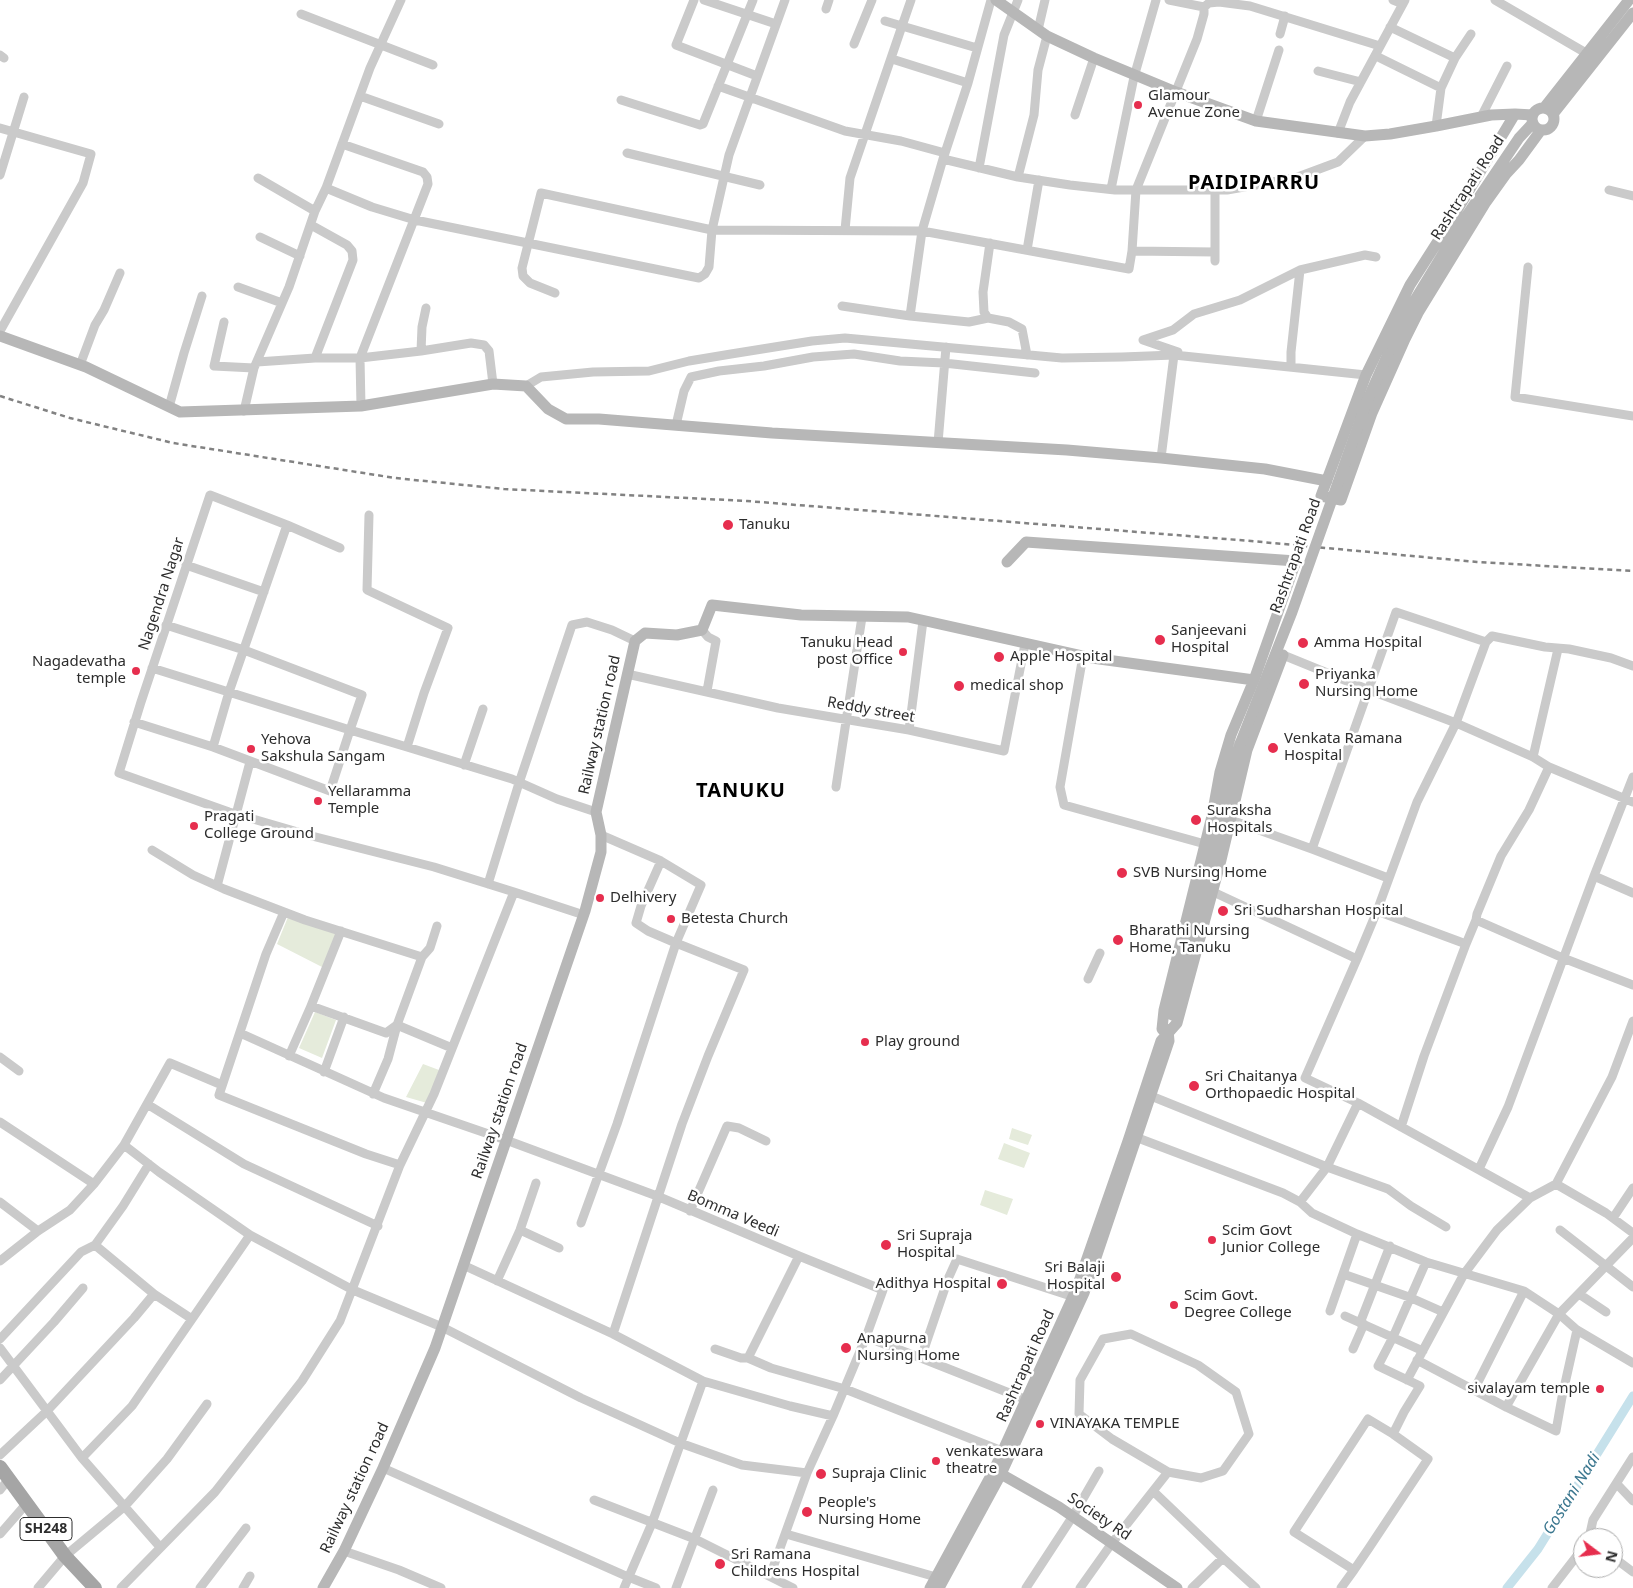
<!DOCTYPE html>
<html>
<head>
<meta charset="utf-8">
<style>
  body { margin:0 }
  #map { position:relative; width:1633px; height:1588px; overflow:hidden; background:#fff; font-family:"Noto Sans",sans-serif }
  canvas { display:block }
  .north { position:absolute; left:1573px; top:1528px; width:50px; height:50px; box-sizing:border-box; background:#fff; border:1px solid #ababab; border-radius:50%; rotate:105deg; font-size:14px; font-weight:700; line-height:20px; text-align:center; color:#2d2d2d }
  .north::after { content:''; display:block; margin:auto; width:18px; height:22px; background:#e62e4e; clip-path:polygon(50% 0,100% 100%,50% 72%,0 100%) }
</style>
</head>
<body>
<div id="map">
<canvas width="1633" height="1588"></canvas>
<div class="north">N</div>
</div>
<script>
const context = document.querySelector('canvas').getContext('2d');
context.lineJoin = 'round';
function fill(path, color) { context.fillStyle = color; context.fill(path, 'evenodd'); }
const shape = rows => new Path2D(rows.map(r => 'M' + r).join(''));
function stroke(path, color, width, dash) { context.strokeStyle = color; context.lineWidth = width; context.lineCap = dash ? 'butt' : 'round'; context.setLineDash(dash || []); context.stroke(path); }
function drawText(font, color, halo, rows, align = 'center') {
  context.font = font + ' "Noto Sans",sans-serif'; context.lineWidth = 5; context.setLineDash([]); context.textBaseline = 'middle'; context.strokeStyle = halo; context.fillStyle = color; for (const [text, x, y, turn = 0] of rows) {
    context.save(); context.translate(x, y); context.rotate((+turn || 0) * Math.PI / 180); context.textAlign = isNaN(turn) ? turn : align; if (halo) context.strokeText(text, 0, 0); context.fillText(text, 0, 0); context.restore();
  }
}
fill(shape([
  [288,917,336,934,324,968,277,944],
  [315,1012,336,1020,322,1058,299,1048],
  [423,1064,439,1070,427,1103,406,1097],
  [1012,1128,1032,1135,1028,1145,1009,1139],
  [1004,1143,1030,1153,1024,1168,998,1159],
  [985,1190,1013,1199,1007,1215,980,1205]
]), '#e5ebdb');
stroke(shape([
  [1507,1588,1538,1549,1633,1396]
]), '#c6e1eb', 9);
stroke(shape([
  [694,0,676,45,757,76],
  [704,0,776,24],
  [911,0,902,26,977,48],
  [991,0,968,83,943,159,922,231,1129,269,1132,251],
  [1169,0,1204,7,1209,3,1219,2,1250,6,1380,46],
  [1393,0,1403,4],
  [1495,0,1586,53],
  [1204,7,1204,14,1197,39,1136,190,1132,251,1215,252],
  [826,9,829,0],
  [301,14,433,65],
  [1390,27,1455,58],
  [1038,30,1045,0],
  [1280,34,1285,16],
  [854,44,872,0],
  [0,55,4,58],
  [1376,56,1441,88],
  [892,59,968,83],
  [1318,71,1361,82],
  [718,86,845,131,901,141,945,153],
  [360,96,439,124],
  [621,100,700,125,703,124,753,0],
  [1075,115,1094,58],
  [1481,117,1507,66],
  [1256,121,1279,50],
  [1436,126,1441,88,1455,58,1471,34],
  [0,128,91,154,83,183,0,331],
  [1338,133,1350,102,1405,0],
  [342,144,423,172,427,177,428,184,360,358,361,406],
  [627,153,760,185],
  [943,159,1018,177,1070,185,1115,190,1227,190,1295,178,1338,162,1365,136],
  [979,168,1004,35,1018,0],
  [0,175,24,97],
  [1018,177,1034,115,1038,70,1047,36],
  [258,178,315,211],
  [326,188,372,207,415,220,699,278,705,274,709,267,712,230,729,155,785,0],
  [1111,189,1134,77,1156,0],
  [1215,190,1215,261],
  [1609,190,1633,196],
  [311,225,347,245,352,251,353,260,315,358],
  [845,230,850,178,902,26,885,21],
  [260,237,300,256],
  [1027,250,1039,180],
  [1528,267,1515,397,1633,416],
  [238,287,282,303],
  [555,293,530,283,523,276,522,268,541,193,712,230,922,231,910,316,842,306],
  [910,316,969,322,988,318,1009,322,1022,329,1027,355],
  [988,318,984,312,983,292,990,243],
  [224,322,214,366,254,368],
  [421,351,422,327,426,308],
  [1178,352,1143,340,1173,330,1194,314,1240,300,1300,270,1365,255,1376,257],
  [257,362,315,358,360,358,421,351,471,343,484,345,489,351,493,384],
  [80,365,95,325,104,310,120,273],
  [1291,367,1291,352,1300,270],
  [526,386,541,377,593,372,649,371,689,361,731,354,812,341,845,338,1062,358,1122,357,1174,355,1366,375],
  [169,407,184,353,202,296],
  [244,411,254,368,289,287,315,211,326,188,370,68,401,0],
  [676,425,684,391,691,377,719,371,764,366,813,357,854,354,900,361,944,363,1035,373],
  [938,443,946,347],
  [1161,458,1174,355],
  [287,525,340,548],
  [186,565,264,592],
  [166,625,244,650,362,695,350,730,407,747,424,693,448,628,367,590,369,515],
  [702,630,708,637,716,641,707,691],
  [1283,655,1369,690,1456,723,1533,757,1549,767,1633,802],
  [1083,656,1060,787,1064,805,1205,844],
  [627,674,778,708,909,730,1004,751,1025,644],
  [134,722,213,747,330,791,350,730,152,668],
  [909,730,923,621],
  [213,747,229,692,287,525,210,495,141,702,119,773,229,812,308,835,434,867,514,892],
  [407,747,512,779,557,799,596,812],
  [1533,757,1558,649],
  [464,765,483,709],
  [836,787,862,617],
  [1226,821,1231,820,1312,849,1388,878],
  [601,835,661,861,701,885,676,943,744,970,708,1056,682,1124,613,1334,703,1381],
  [1312,849,1396,612,1486,642],
  [152,850,193,875,224,889,305,920,422,957,397,1025,452,1048],
  [1594,876,1633,893],
  [488,884,519,783,572,625,587,622,612,630,635,641],
  [217,886,250,762],
  [1209,890,1357,959,1305,1078,1358,1103,1530,1198],
  [1377,911,1466,944],
  [284,912,266,954,219,1095,366,1154,400,1165],
  [1476,920,1563,958,1633,985],
  [341,931,311,1006,386,1033,397,1025],
  [422,957,430,948,437,926],
  [1357,959,1377,911,1417,802,1456,723,1486,642,1492,636,1545,647,1569,649,1611,658,1633,666],
  [1088,979,1100,953],
  [240,1033,384,1098,506,1140,657,1196,799,1256],
  [289,1056,311,1006],
  [0,1057,19,1071],
  [324,1072,344,1017],
  [222,1085,170,1063,124,1145,159,1172,250,1235,353,1290,442,1327,581,1398,680,1443,742,1465,807,1473],
  [373,1094,388,1059,397,1025],
  [1151,1096,1327,1167,1388,1189,1411,1206,1446,1227],
  [147,1104,244,1164,378,1226],
  [0,1122,94,1184],
  [1401,1127,1424,1056,1466,944,1476,920,1477,914,1501,856,1529,810,1549,767],
  [1138,1138,1283,1193,1300,1202,1312,1213,1357,1234,1426,1262,1524,1291,1559,1314,1577,1330,1633,1363],
  [1479,1169,1508,1107,1594,876,1633,777],
  [1556,1184,1606,1213,1633,1233],
  [0,1202,38,1231],
  [1300,1202,1327,1167,1358,1103],
  [690,1211,727,1126,739,1128,766,1141],
  [1613,1218,1633,1188],
  [581,1223,617,1124,676,943,648,931,636,923,641,906,661,861],
  [520,1230,559,1248],
  [1560,1230,1633,1287],
  [95,1245,154,1294,192,1319],
  [0,1261,38,1231,70,1210,94,1184,124,1145],
  [463,1265,613,1334],
  [1343,1274,1409,1297,1443,1312],
  [497,1281,520,1230,536,1183],
  [1579,1294,1606,1312],
  [1330,1311,1357,1234],
  [1345,1316,1423,1351],
  [1360,1323,1390,1246],
  [1131,1334,1198,1365,1236,1392,1249,1434,1223,1471,1201,1478,1168,1472,1112,1439,1079,1414,1080,1380,1103,1339,1131,1334],
  [866,1337,921,1358,948,1279,957,1259,1074,1297],
  [0,1339,81,1252,95,1245,123,1206,149,1164],
  [0,1348,82,1458,160,1547],
  [715,1349,741,1358,748,1358,771,1368,845,1389,1007,1453],
  [1353,1349,1364,1324],
  [921,1358,1027,1400],
  [1417,1360,1506,1407,1556,1431,1562,1397,1577,1330],
  [0,1380,54,1322,83,1288],
  [1407,1380,1464,1274,1497,1230,1530,1198,1556,1184,1612,1077,1633,1021],
  [1474,1390,1524,1291],
  [1506,1407,1559,1314,1633,1238],
  [1393,1434,1404,1412,1420,1386,1378,1366,1393,1337,1426,1262],
  [0,1455,47,1411,134,1318,154,1294],
  [82,1458,132,1406,250,1235],
  [383,1468,626,1576,656,1588],
  [1617,1484,1633,1501],
  [0,1490,8,1480],
  [1153,1491,1223,1558],
  [594,1500,695,1539,793,1588],
  [0,1534,27,1503],
  [786,1534,936,1577],
  [1589,1538,1593,1520,1633,1457],
  [344,1551,399,1570,441,1588],
  [1613,1557,1633,1572],
  [770,1576,807,1473,833,1416],
  [38,1588,65,1556,125,1506,167,1459,207,1404],
  [121,1588,215,1492,302,1381,340,1321,400,1165,434,1094,514,892,584,915],
  [200,1588,246,1528],
  [243,1588,250,1576],
  [624,1588,652,1523,703,1381,790,1406,833,1416,866,1337,883,1290,799,1256,748,1358],
  [676,1588,713,1490],
  [1026,1588,1073,1516,1099,1471],
  [1080,1588,1112,1543,1168,1472],
  [1192,1588,1223,1558,1256,1588],
  [1341,1588,1354,1570,1369,1548,1428,1459,1393,1434,1368,1419,1294,1532,1354,1570],
  [1552,1588,1583,1548]
]), '#cacaca', 9);
stroke(shape([
  [996,0,1047,36,1094,58,1176,92,1256,121,1365,136,1390,134,1436,126,1491,115,1515,114,1533,115],
  [1544,108,1629,0],
  '1532 119a11 11 0 1 1 22 0a11 11 0 1 1-22 0Z',
  [1515,114,1447,227,1410,285,1366,375,1321,496,1341,500,1372,413,1405,339,1418,313,1486,202,1506,174,1519,160,1541,130],
  [1553,114,1633,13],
  [0,336,86,367,180,412,361,406,493,384,526,386,548,409,566,419,599,419,772,433,1067,450,1161,458,1265,469,1327,481],
  [1388,354,1413,303,1463,221,1519,138,1533,123],
  [1007,562,1026,542,1296,561,1254,680,1231,735,1220,772,1212,816,1164,1010,1162,1029,1167,1034],
  [1172,1015,1209,871,1230,774,1240,744],
  [1001,1474,1059,1507,1177,1588],
  [323,1588,344,1551,383,1468,435,1348,585,911,601,852,601,835,596,812,635,641,645,633,677,635,702,630,712,605,801,615,908,617,1092,658,1254,680],
  [930,1588,994,1470,1076,1290,1128,1141,1161,1041,1177,1023,1221,860,1247,750,1283,655],
  [939,1588,1001,1474,1084,1293,1169,1041,1168,1030]
]), '#b7b7b7', 11);
stroke(shape([
  [0,1467,65,1556,95,1588]
]), '#a5a5a5', 14);
stroke(shape([
  [0,396,70,418,173,443,395,478,504,489,747,501,1251,541,1477,562,1633,571]
]), '#828282', 2.5, [5, 4]);
stroke(shape([
  [1240,744,1292,612,1367,401,1388,354]
]), '#b7b7b7', 11);
for (const [x, y, r, color] of [
  [1138,105,5,"#e62e4e"],
  [728,525,6,"#e62e4e"],
  [1160,640,6,"#e62e4e"],
  [1303,643,6,"#e62e4e"],
  [903,652,5,"#e62e4e"],
  [999,657,6,"#e62e4e"],
  [136,671,5,"#e62e4e"],
  [1304,684,6,"#e62e4e"],
  [959,686,6,"#e62e4e"],
  [1273,748,6,"#e62e4e"],
  [251,749,5,"#e62e4e"],
  [318,801,5,"#e62e4e"],
  [1196,820,6,"#e62e4e"],
  [194,826,5,"#e62e4e"],
  [1122,873,6,"#e62e4e"],
  [600,898,5,"#e62e4e"],
  [1223,911,6,"#e62e4e"],
  [671,919,5,"#e62e4e"],
  [1118,940,6,"#e62e4e"],
  [865,1042,5,"#e62e4e"],
  [1194,1086,6,"#e62e4e"],
  [1212,1240,5,"#e62e4e"],
  [886,1245,6,"#e62e4e"],
  [1116,1277,6,"#e62e4e"],
  [1002,1284,6,"#e62e4e"],
  [1174,1305,5,"#e62e4e"],
  [846,1348,6,"#e62e4e"],
  [1600,1389,5,"#e62e4e"],
  [1040,1424,5,"#e62e4e"],
  [936,1461,5,"#e62e4e"],
  [821,1474,6,"#e62e4e"],
  [807,1512,6,"#e62e4e"],
  [720,1564,6,"#e62e4e"]
]) { const dot = new Path2D(); dot.arc(x, y, r, 0, 2 * Math.PI); context.fillStyle = color; context.fill(dot); stroke(dot, '#fff', 2); }
for (const [x, y, w] of [
  [46,1529,52]
]) { const box = new Path2D(); box.roundRect(x - w / 2, y - 11.5, w, 23, 4); context.fillStyle = '#fff'; context.fill(box); stroke(box, '#2d2d2d', 1); }
drawText('bold 14px', '#2d2d2d', null, [
  ["SH248",46,1529]
]);
drawText('15px', '#2d2d2d', '#fff', [
  ["Glamour",1148,96],
  ["Avenue Zone",1148,113],
  ["Tanuku",739,525],
  ["Sanjeevani",1171,631],
  ["Hospital",1171,648],
  ["Tanuku Head",893,643,"right"],
  ["post Office",893,660,"right"],
  ["Amma Hospital",1314,643],
  ["Apple Hospital",1010,657],
  ["Nagadevatha",126,662,"right"],
  ["temple",126,679,"right"],
  ["Priyanka",1315,675],
  ["Nursing Home",1315,692],
  ["medical shop",970,686],
  ["Venkata Ramana",1284,739],
  ["Hospital",1284,756],
  ["Yehova",261,740],
  ["Sakshula Sangam",261,757],
  ["Yellaramma",328,792],
  ["Temple",328,809],
  ["Suraksha",1207,811],
  ["Hospitals",1207,828],
  ["Pragati",204,817],
  ["College Ground",204,834],
  ["SVB Nursing Home",1133,873],
  ["Delhivery",610,898],
  ["Sri Sudharshan Hospital",1234,911],
  ["Betesta Church",681,919],
  ["Bharathi Nursing",1129,931],
  ["Home, Tanuku",1129,948],
  ["Play ground",875,1042],
  ["Sri Chaitanya",1205,1077],
  ["Orthopaedic Hospital",1205,1094],
  ["Scim Govt",1222,1231],
  ["Junior College",1222,1248],
  ["Sri Supraja",897,1236],
  ["Hospital",897,1253],
  ["Sri Balaji",1105,1268,"right"],
  ["Hospital",1105,1285,"right"],
  ["Adithya Hospital",991,1284,"right"],
  ["Scim Govt.",1184,1296],
  ["Degree College",1184,1313],
  ["Anapurna",857,1339],
  ["Nursing Home",857,1356],
  ["sivalayam temple",1590,1389,"right"],
  ["VINAYAKA TEMPLE",1050,1424],
  ["venkateswara",946,1452],
  ["theatre",946,1469],
  ["Supraja Clinic",832,1474],
  ["People's",818,1503],
  ["Nursing Home",818,1520],
  ["Sri Ramana",731,1555],
  ["Childrens Hospital",731,1572]
], 'left');
drawText('15px', '#2d2d2d', '#fff', [
  ["Rashtrapati Road",1468,188,-57],
  ["Rashtrapati Road",1296,556,-70],
  ["Nagendra Nagar",162,594,-72],
  ["Reddy street",871,710,10],
  ["Railway station road",600,725,-77],
  ["Railway station road",500,1111,-71],
  ["Bomma Veedi",733,1214,23],
  ["Rashtrapati Road",1026,1366,-66],
  ["Railway station road",355,1488,-65],
  ["Society Rd",1099,1517,34]
]);
drawText('italic 16px', '#3b778f', '#fff', [
  ["Gostani Nadi",1572,1494,-58]
]);
context.letterSpacing = '1px';
drawText('bold 20px', '#000', '#fff', [
  ["PAIDIPARRU",1254,183],
  ["TANUKU",741,791]
]);
context.letterSpacing = '0px';
</script>
</body>
</html>
